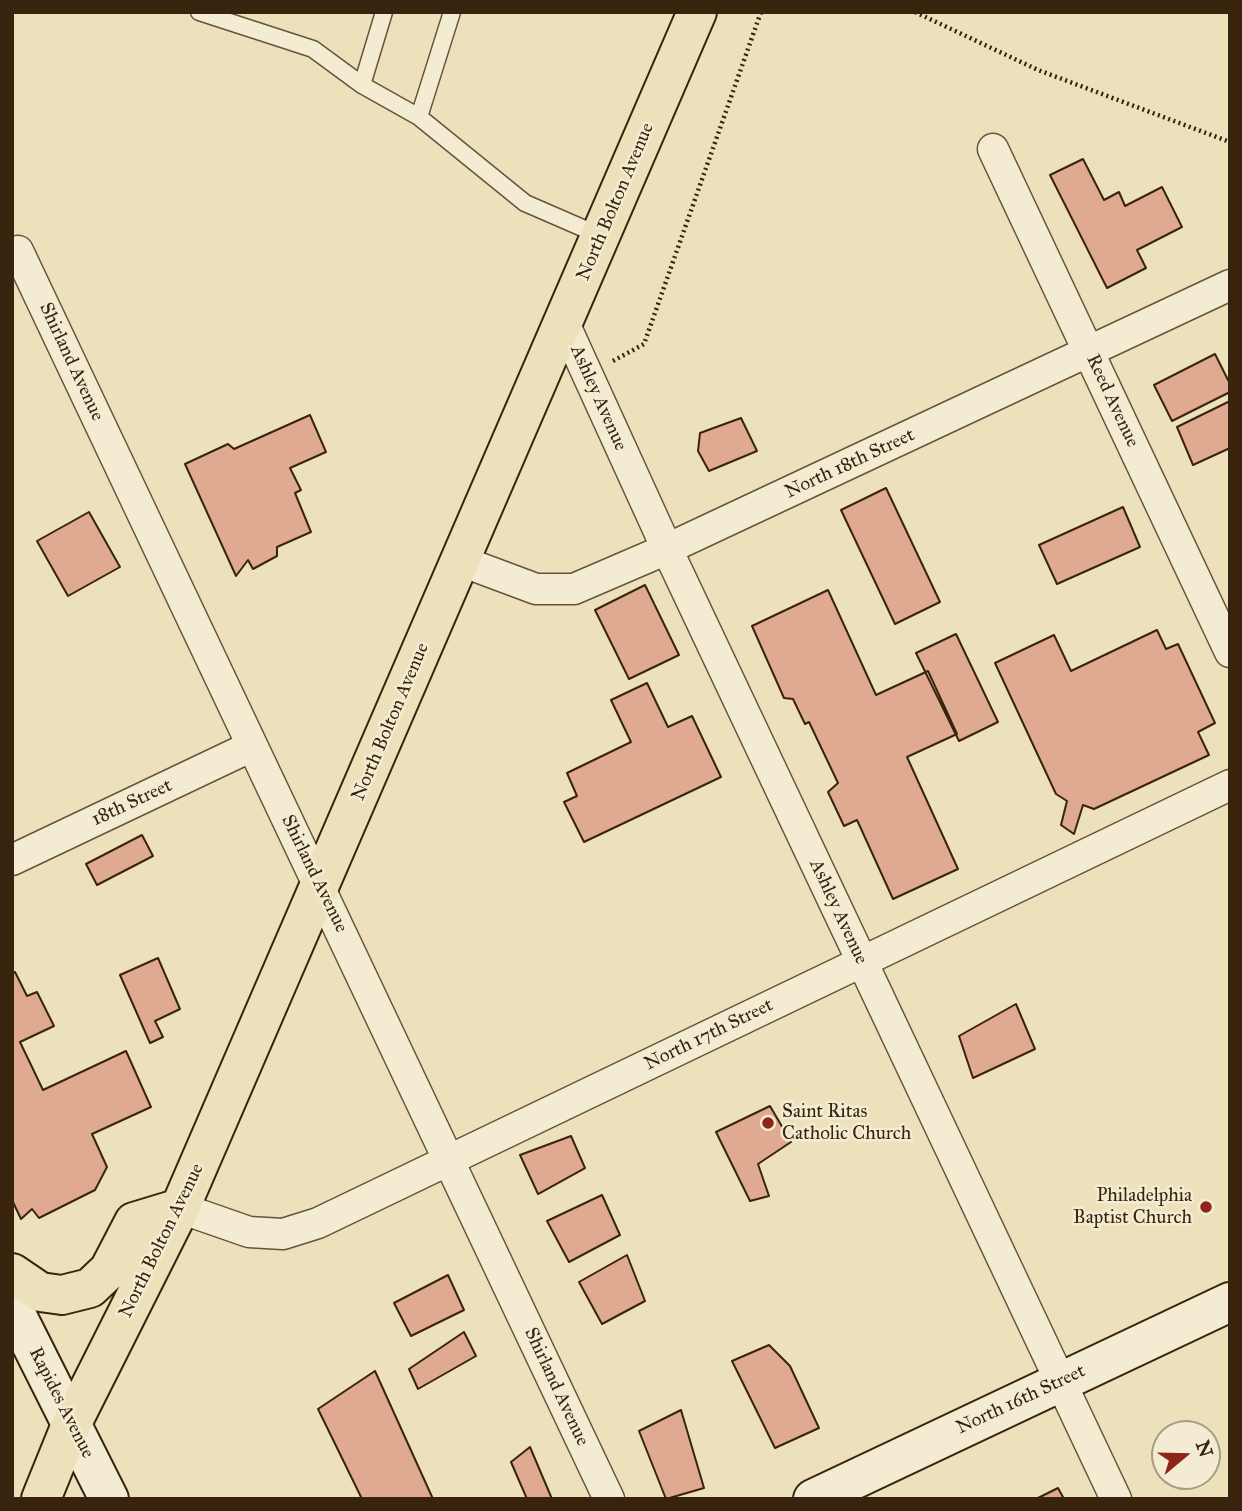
<!DOCTYPE html>
<html>
<head>
<meta charset="utf-8">
<style>
  body { margin:0 }
  #map { position:relative; width:1242px; height:1511px; overflow:hidden; background:#ede1bc; font-family:"IM FELL Great Primer",serif }
  canvas { display:block }
  .frame { position:absolute; inset:0; border:14px solid #38240e; pointer-events:none }
  .north { position:absolute; left:1151px; top:1420px; width:70px; height:70px; box-sizing:border-box; background:#f3ecd3; border:2px solid #a89c84; border-radius:50%; rotate:71deg; font-size:19px; font-weight:700; line-height:28px; text-align:center; color:#38240e }
  .north::after { content:''; display:block; margin:auto; width:24px; height:32px; background:#8f2418; clip-path:polygon(50% 0,100% 100%,50% 72%,0 100%) }
</style>
</head>
<body>
<div id="map">
<canvas width="1242" height="1511"></canvas>
<div class="frame"></div>
<div class="north">N</div>
</div>
<script>
const context = document.querySelector('canvas').getContext('2d');
context.lineJoin = 'round';
function fill(path, color) { context.fillStyle = color; context.fill(path, 'evenodd'); }
const shape = rows => new Path2D(rows.map(r => 'M' + r).join(''));
function stroke(path, color, width, dash) { context.strokeStyle = color; context.lineWidth = width; context.lineCap = dash ? 'butt' : 'round'; context.setLineDash(dash || []); context.stroke(path); }
function drawText(font, color, halo, rows, align = 'center') {
  context.font = font + ' "IM FELL Great Primer",serif'; context.lineWidth = 5; context.setLineDash([]); context.textBaseline = 'middle'; context.strokeStyle = halo; context.fillStyle = color; for (const [text, x, y, turn = 0] of rows) {
    context.save(); context.translate(x, y); context.rotate((+turn || 0) * Math.PI / 180); context.textAlign = isNaN(turn) ? turn : align; if (halo) context.strokeText(text, 0, 0); context.fillText(text, 0, 0); context.restore();
  }
}
const building = shape([
  [1083,159,1104,200,1119,192,1125,206,1162,187,1182,227,1137,250,1146,268,1107,288,1050,175,1083,159],
  [1215,354,1230,384,1230,392,1172,421,1154,385,1215,354],
  [1230,401,1230,448,1193,465,1177,427,1230,401],
  [310,415,326,452,290,468,301,490,295,493,311,532,277,547,277,556,253,569,248,560,236,576,185,464,228,444,234,449,310,415],
  [741,418,757,451,709,471,698,451,700,433,741,418],
  [886,488,940,602,895,624,841,510,886,488],
  [1123,507,1140,547,1057,584,1039,545,1123,507],
  [89,512,120,567,68,596,37,541,89,512],
  [645,585,679,655,629,679,595,610,645,585],
  [828,590,876,695,928,671,957,734,907,757,958,869,893,899,857,820,844,826,828,792,838,783,809,722,805,724,793,699,784,698,752,626,828,590],
  [1157,630,1166,649,1178,644,1215,723,1198,732,1209,755,1094,809,1083,805,1074,834,1061,825,1067,801,1056,794,995,663,1054,635,1071,671,1157,630],
  [956,634,998,722,959,741,916,653,956,634],
  [647,683,668,727,692,716,721,777,584,842,564,802,577,796,567,773,631,742,611,700,647,683],
  [142,835,153,856,97,885,86,864,142,835],
  [158,958,180,1009,155,1021,163,1037,150,1043,120,975,158,958],
  [15,972,27,996,37,992,54,1026,20,1042,43,1090,126,1051,151,1107,92,1134,107,1167,95,1190,39,1218,32,1209,21,1219,12,1200,12,974,15,972],
  [1016,1004,1035,1049,973,1078,959,1036,1016,1004],
  [770,1106,791,1142,758,1164,769,1196,750,1201,716,1132,770,1106],
  [571,1136,585,1168,538,1194,520,1155,571,1136],
  [602,1195,620,1235,569,1262,547,1221,602,1195],
  [627,1255,645,1301,602,1324,579,1282,627,1255],
  [448,1275,464,1310,411,1336,394,1303,448,1275],
  [464,1332,476,1356,418,1389,409,1369,464,1332],
  [769,1345,790,1366,819,1428,775,1448,732,1361,769,1345],
  [375,1371,433,1499,362,1499,318,1409,375,1371],
  [681,1410,704,1488,666,1499,639,1431,681,1410],
  [530,1447,552,1499,527,1499,511,1462,530,1447],
  [1058,1488,1064,1499,1036,1499,1058,1488]
]);
fill(building, '#e0aa90');
stroke(building, '#38240e', 2);
const lane = shape([
  [199,12,313,49,362,85],
  [384,12,362,85,419,117],
  [452,12,419,117,525,203,601,236]
]);
const street = shape([
  [993,149,1230,652],
  [18,251,609,1499],
  [564,323,667,549,1116,1499],
  [461,561,536,589,574,589,667,549,1230,285],
  [12,860,252,746],
  [180,1208,249,1232,283,1234,318,1223,1230,785]
]);
const secondary = shape([
  [12,1306,109,1499],
  [813,1499,1230,1302]
]);
const primary = shape([
  [12,1273,40,1292,62,1295,90,1288,109,1270,134,1222,180,1208],
  [41,1499,71,1425,180,1208,697,12]
]);
stroke(lane, '#65533a', 19);
stroke(street, '#65533a', 33);
stroke(secondary, '#38240e', 42);
stroke(primary, '#38240e', 42);
stroke(shape([
  [915,12,1038,70,1230,142],
  [613,361,644,344,761,12]
]), '#38240e', 4.5, [2, 3.5]);
stroke(lane, '#f3ecd3', 16);
stroke(street, '#f3ecd3', 30);
stroke(secondary, '#f3ecd3', 38);
stroke(primary, '#ede1bc', 38);
for (const [x, y, r, color] of [
  [768,1123,7,"#8f2418"],
  [1206,1207,7,"#8f2418"]
]) { const dot = new Path2D(); dot.arc(x, y, r, 0, 2 * Math.PI); context.fillStyle = color; context.fill(dot); stroke(dot, '#f3ecd3', 2.5); }
drawText('19px', '#38240e', '#f3ecd3', [
  ["North Bolton Avenue",616,202,-67],
  ["Shirland Avenue",71,362,65],
  ["Ashley Avenue",598,398,66],
  ["Reed Avenue",1112,401,65],
  ["North 18th Street",850,464,-25],
  ["North Bolton Avenue",391,722,-67],
  ["18th Street",132,803,-25],
  ["Shirland Avenue",314,874,64],
  ["Ashley Avenue",838,912,65],
  ["North 17th Street",709,1035,-26],
  ["North Bolton Avenue",162,1241,-64],
  ["Shirland Avenue",556,1387,65],
  ["North 16th Street",1021,1400,-25],
  ["Rapides Avenue",61,1403,63]
]);
drawText('19px', '#38240e', '#f3ecd3', [
  ["Saint Ritas",782,1112],
  ["Catholic Church",782,1134],
  ["Philadelphia",1192,1196,"right"],
  ["Baptist Church",1192,1218,"right"]
], 'left');
</script>
</body>
</html>
